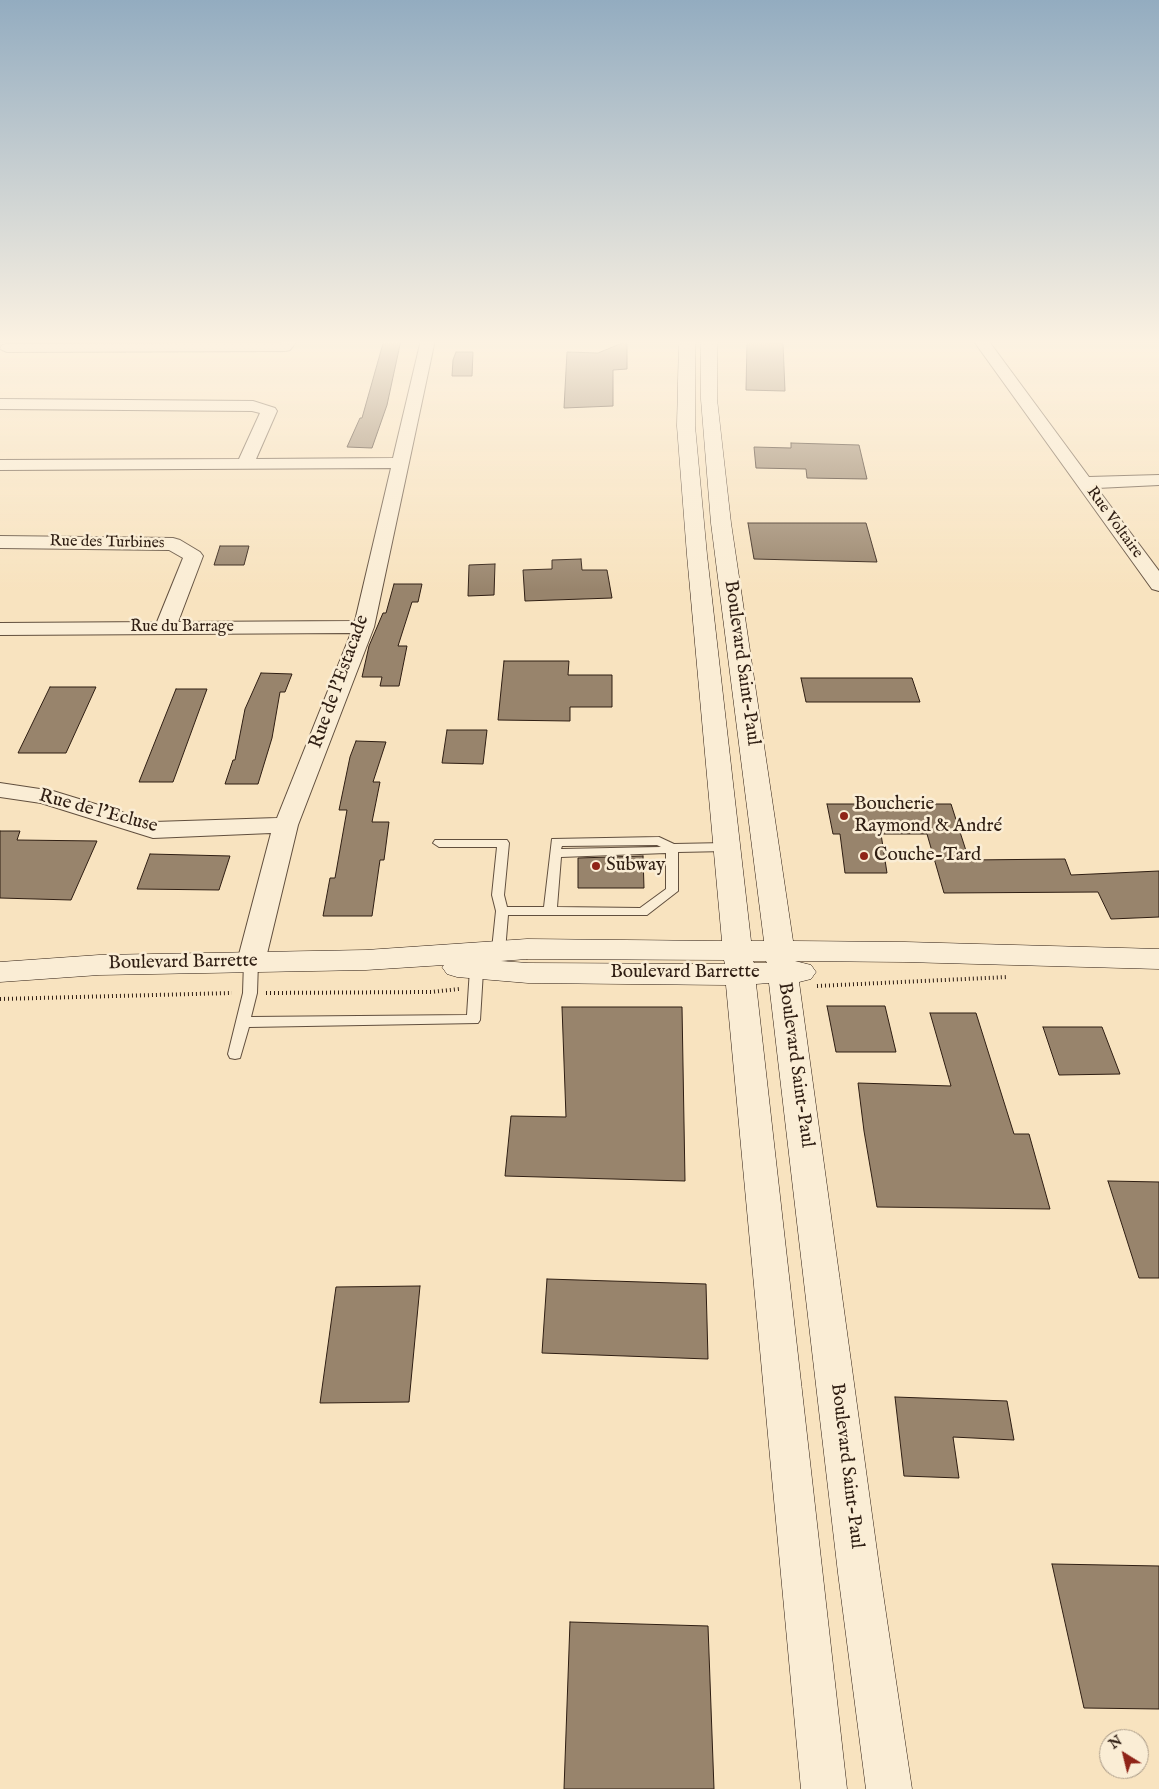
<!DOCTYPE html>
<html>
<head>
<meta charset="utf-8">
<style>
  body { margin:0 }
  #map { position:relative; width:1159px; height:1789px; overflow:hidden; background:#f8e3bf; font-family:"IM FELL English",serif }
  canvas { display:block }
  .north { position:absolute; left:1099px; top:1729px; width:50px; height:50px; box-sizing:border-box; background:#faedd5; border:1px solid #a99a87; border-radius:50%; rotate:324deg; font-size:14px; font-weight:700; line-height:20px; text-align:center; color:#2f1e13 }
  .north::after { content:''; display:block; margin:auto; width:18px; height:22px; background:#8f2418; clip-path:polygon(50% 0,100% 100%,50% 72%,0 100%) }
</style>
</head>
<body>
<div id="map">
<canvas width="1159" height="1789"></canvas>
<div class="north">N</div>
</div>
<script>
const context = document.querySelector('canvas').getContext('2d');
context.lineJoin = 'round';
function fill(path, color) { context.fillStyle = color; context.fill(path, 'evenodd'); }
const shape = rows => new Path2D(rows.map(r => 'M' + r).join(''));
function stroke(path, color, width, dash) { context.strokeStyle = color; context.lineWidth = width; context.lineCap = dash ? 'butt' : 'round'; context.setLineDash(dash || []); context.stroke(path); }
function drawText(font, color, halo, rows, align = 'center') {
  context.font = font + ' "IM FELL English",serif'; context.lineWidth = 5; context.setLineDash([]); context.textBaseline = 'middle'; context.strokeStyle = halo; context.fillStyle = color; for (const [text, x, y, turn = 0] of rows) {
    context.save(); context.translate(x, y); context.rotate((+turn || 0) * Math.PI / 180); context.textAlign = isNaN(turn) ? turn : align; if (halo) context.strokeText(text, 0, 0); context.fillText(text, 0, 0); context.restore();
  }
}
const building = shape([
  [384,340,401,340,387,405,372,448,347,447,360,418,362,418,384,340],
  [627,341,627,369,613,370,613,406,564,408,567,352,598,353,627,341],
  [747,342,783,343,785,391,746,390,747,342],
  [456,352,473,352,472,376,452,376,453,360,456,352],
  [791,443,859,445,867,479,807,478,806,469,756,468,754,447,791,448,791,443],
  [748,523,866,523,877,562,754,559,748,523],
  [220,546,249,546,244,565,214,565,220,546],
  [581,559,582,570,607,570,612,598,525,601,523,570,552,569,552,560,581,559],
  [495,564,494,595,468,596,469,565,495,564],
  [394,584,422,584,418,602,412,602,398,646,407,646,399,686,380,686,382,677,362,677,369,646,383,613,386,613,394,584],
  [504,661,569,661,568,675,612,675,612,707,570,707,570,721,498,720,504,661],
  [261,673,292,674,285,692,280,692,272,738,258,784,225,784,233,760,235,760,245,709,261,673],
  [801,678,912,678,920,702,806,702,801,678],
  [50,687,96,687,66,753,18,753,50,687],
  [176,689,207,689,173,782,139,782,176,689],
  [447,730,487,730,483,764,442,763,447,730],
  [356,741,386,742,373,782,380,782,372,822,389,822,384,860,380,860,372,916,323,916,330,878,335,878,347,810,339,810,350,757,356,741],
  [827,804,951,804,969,860,1065,859,1071,875,1159,871,1159,917,1111,919,1098,892,944,893,927,834,881,834,887,873,845,873,840,834,833,834,827,804],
  [0,831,20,831,17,840,97,841,71,900,0,898,0,831],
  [150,854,230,856,219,890,137,889,150,854],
  [643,856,644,888,578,888,578,858,643,856],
  [827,1006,885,1006,896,1052,836,1052,827,1006],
  [562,1007,682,1007,685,1181,505,1176,511,1116,566,1117,562,1007],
  [930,1013,976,1013,1014,1134,1029,1134,1050,1209,877,1207,864,1131,858,1083,951,1086,930,1013],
  [1043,1027,1102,1027,1120,1074,1059,1075,1043,1027],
  [1108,1181,1159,1182,1159,1278,1139,1278,1108,1181],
  [547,1279,706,1284,708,1359,542,1353,547,1279],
  [420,1286,409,1402,320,1403,336,1287,420,1286],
  [895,1397,1007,1401,1014,1440,953,1437,959,1478,904,1476,895,1397],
  [1052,1564,1159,1566,1159,1709,1084,1708,1052,1564],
  [570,1622,708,1626,714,1789,564,1789,570,1622]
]);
fill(building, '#98846c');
stroke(building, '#2f1e13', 1);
const lane = shape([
  [659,837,674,844,726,843,732,847,726,851,678,852,678,891,647,915,508,915,505,951,483,971,480,1020,478,1023,249,1027,240,1058,235,1059,230,1058,228,1054,243,993,244,962,246,959,251,957,256,959,258,962,257,993,251,1017,467,1015,470,969,492,949,496,911,492,895,497,847,439,847,433,843,435,840,507,840,509,843,504,895,507,907,544,907,552,839,659,837],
  [657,845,661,847,561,849,562,846,657,845],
  [666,853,666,889,640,908,557,907,561,857,666,853]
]);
const street = shape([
  [283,340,298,340,290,350,285,351,7,352,0,349,2,345,7,344,281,343,283,340],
  [421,340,435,340,374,627,298,825,265,962,261,969,251,972,241,969,237,962,271,833,153,838,41,803,0,797,0,783,53,791,154,822,277,818,351,633,0,635,0,623,157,622,183,558,169,550,0,548,0,536,173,538,180,540,200,552,203,556,178,622,355,621,391,468,0,470,0,460,239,459,260,413,252,411,0,409,0,399,253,401,275,408,277,411,256,459,393,458,421,340],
  [973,340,988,340,1089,477,1159,475,1159,485,1097,488,1159,571,1159,591,1152,589,973,340]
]);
const secondary = shape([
  [679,340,695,340,695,426,707,555,751,941,764,941,711,523,701,399,701,340,717,340,717,399,731,523,793,941,905,942,1159,949,1159,969,905,962,795,961,811,965,816,972,811,979,799,982,880,1573,912,1789,866,1789,838,1573,769,983,756,984,847,1789,801,1789,726,985,528,983,457,977,447,974,442,967,444,965,366,970,99,975,0,982,0,962,99,955,366,950,527,939,722,941,687,555,677,426,679,340],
  [527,959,724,960,725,964,528,963,501,961,527,959],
  [753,961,766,961,767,963,754,963,753,961]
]);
stroke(lane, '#614f3e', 2);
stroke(street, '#614f3e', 2);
stroke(secondary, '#2f1e13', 1);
stroke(shape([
  [817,986,1008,977],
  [266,993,431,992,459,989],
  [0,999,232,993]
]), '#2f1e13', 4, [1, 3]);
fill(lane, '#faedd5');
fill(street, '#faedd5');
fill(secondary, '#faedd5');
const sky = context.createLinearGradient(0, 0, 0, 590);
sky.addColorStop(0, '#93acc0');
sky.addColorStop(0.58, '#fcf2e2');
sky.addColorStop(1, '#fcf2e200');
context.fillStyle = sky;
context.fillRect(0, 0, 1159, 590);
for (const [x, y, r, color] of [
  [844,816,5,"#8f2418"],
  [864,856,5,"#8f2418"],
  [596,866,5,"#8f2418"]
]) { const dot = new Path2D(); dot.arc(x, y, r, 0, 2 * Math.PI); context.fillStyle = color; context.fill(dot); stroke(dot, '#faedd5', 2); }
drawText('16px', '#2f1e13', '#faedd5', [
  ["Rue Voltaire",1114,523,54],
  ["Rue des Turbines",107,543,1],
  ["Rue du Barrage",182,628]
]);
drawText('19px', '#2f1e13', '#faedd5', [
  ["Boulevard Saint-Paul",741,663,82],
  ["Rue de l'Estacade",340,682,-70],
  ["Rue de l'Ecluse",98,812,15],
  ["Boulevard Barrette",183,963,-1],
  ["Boulevard Barrette",685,973],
  ["Boulevard Saint-Paul",795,1065,82],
  ["Boulevard Saint-Paul",846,1466,83]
]);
drawText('19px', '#2f1e13', '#faedd5', [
  ["Boucherie",854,805],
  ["Raymond & André",854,827],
  ["Couche-Tard",874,856],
  ["Subway",606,866]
], 'left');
</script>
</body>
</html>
